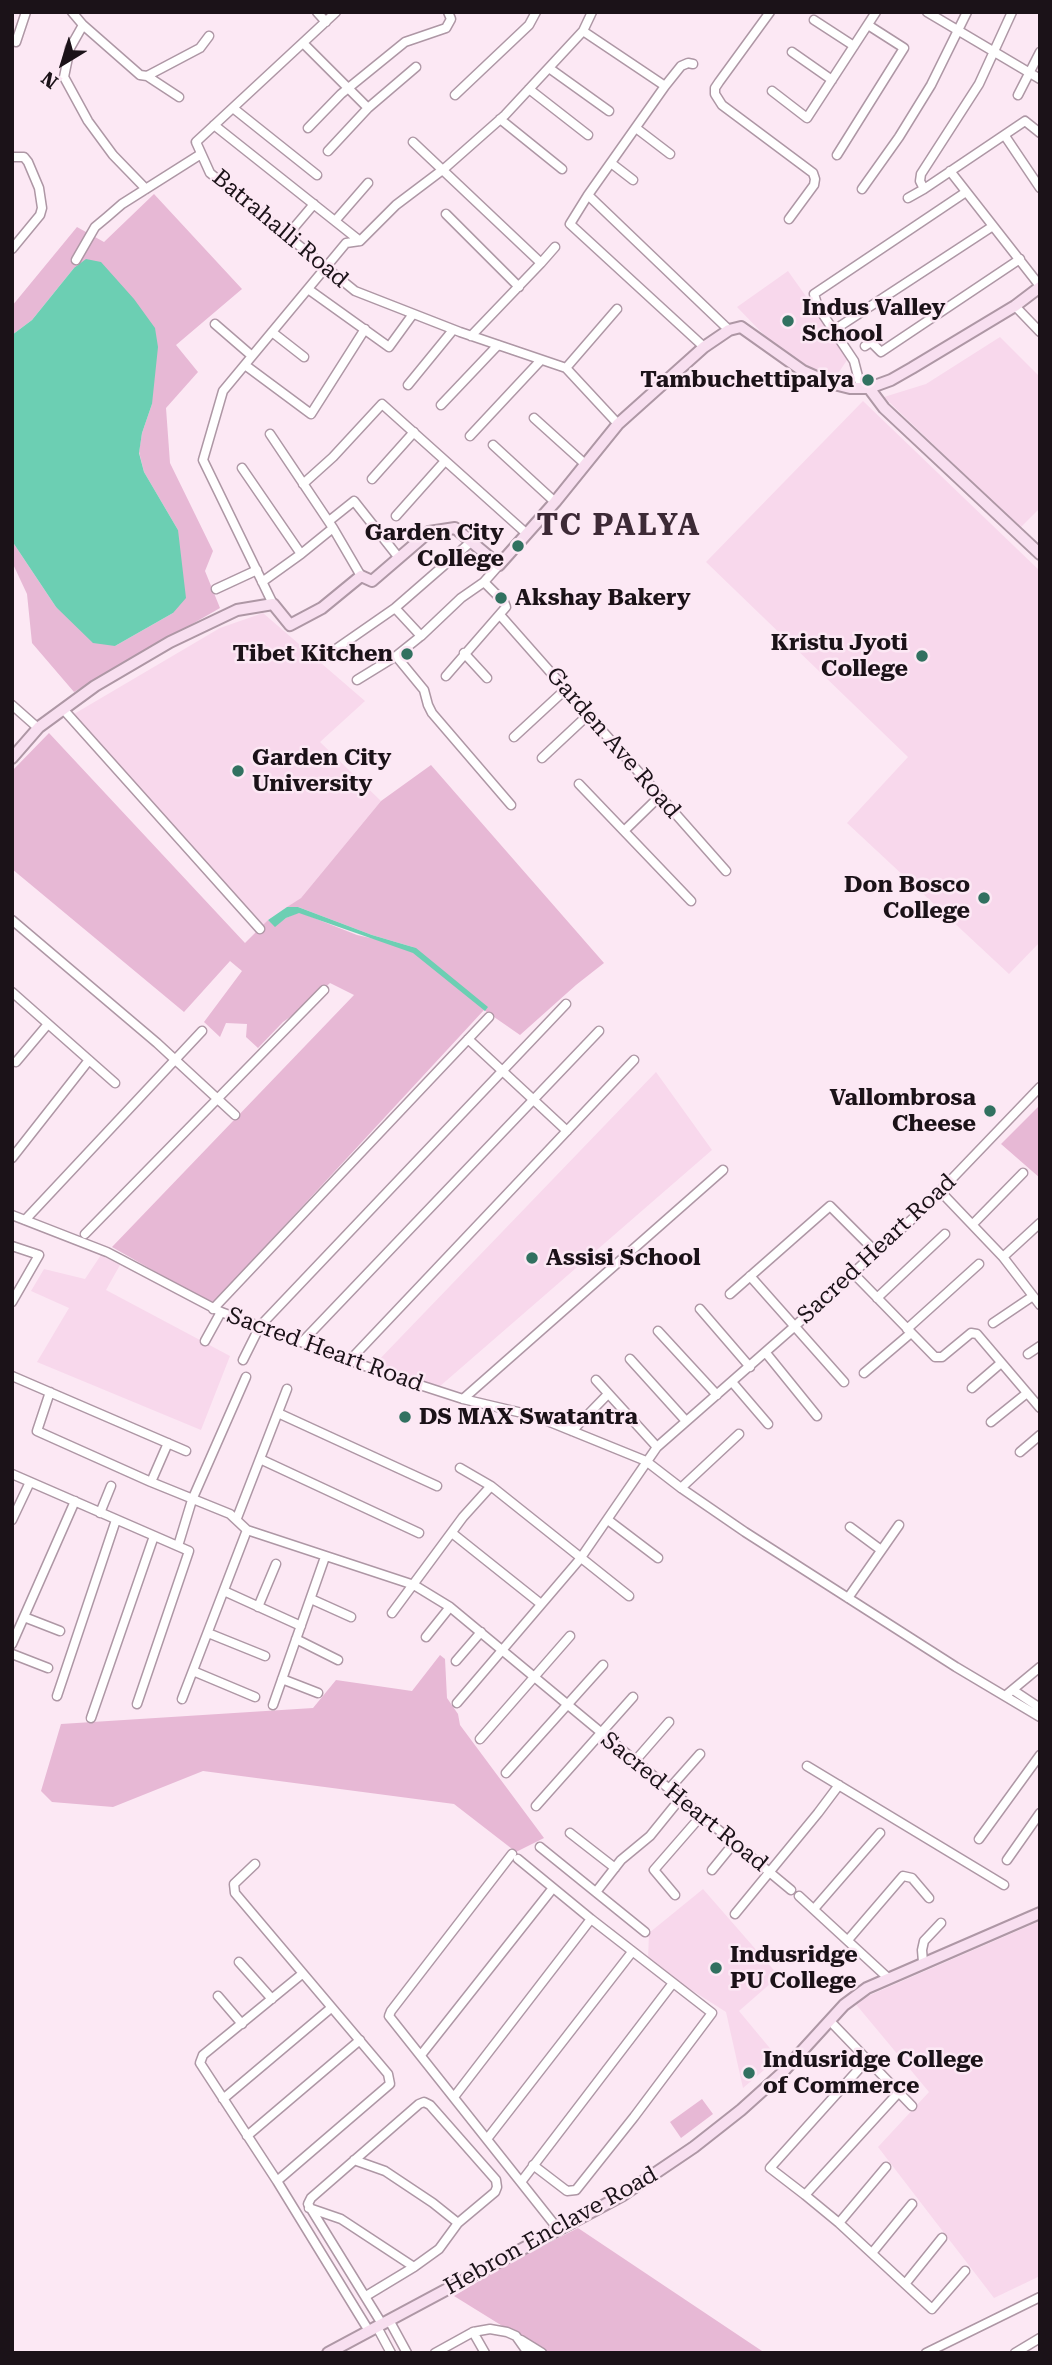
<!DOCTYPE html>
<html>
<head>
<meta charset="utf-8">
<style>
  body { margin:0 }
  #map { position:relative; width:1052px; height:2365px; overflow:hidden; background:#fce8f4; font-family:"Roboto Serif",serif }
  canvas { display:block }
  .frame { position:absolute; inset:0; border:14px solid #1b1218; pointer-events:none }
  .north { position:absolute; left:28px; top:28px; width:70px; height:70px; -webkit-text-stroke:5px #fce8f4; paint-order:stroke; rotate:218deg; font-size:19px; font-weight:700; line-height:28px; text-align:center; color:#1b1218 }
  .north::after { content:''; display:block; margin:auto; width:24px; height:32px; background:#1b1218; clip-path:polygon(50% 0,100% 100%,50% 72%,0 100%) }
</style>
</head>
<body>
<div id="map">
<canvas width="1052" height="2365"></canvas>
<div class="frame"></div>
<div class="north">N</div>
</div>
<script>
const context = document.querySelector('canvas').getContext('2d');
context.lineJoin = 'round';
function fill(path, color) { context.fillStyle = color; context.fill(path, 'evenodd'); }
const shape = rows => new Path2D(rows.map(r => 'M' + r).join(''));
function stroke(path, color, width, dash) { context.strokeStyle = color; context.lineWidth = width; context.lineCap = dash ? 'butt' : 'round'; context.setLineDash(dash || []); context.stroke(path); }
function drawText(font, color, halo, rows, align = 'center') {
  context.font = font + ' "Roboto Serif",serif'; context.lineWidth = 5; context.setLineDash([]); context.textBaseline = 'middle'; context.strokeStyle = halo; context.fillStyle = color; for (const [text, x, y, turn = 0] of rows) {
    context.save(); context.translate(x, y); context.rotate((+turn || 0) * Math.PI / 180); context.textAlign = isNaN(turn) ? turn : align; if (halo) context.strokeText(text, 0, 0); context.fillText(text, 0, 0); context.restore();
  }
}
fill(shape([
  [788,271,849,357,833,381,800,363,765,336,737,307],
  [1000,337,1040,377,1040,508,1020,528,884,397,926,384],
  [863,401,1040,571,1040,942,1009,974,847,823,908,757,706,562],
  [263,613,365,701,320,742,381,801,301,898,268,920,262,927,74,714,220,628],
  [656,1072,712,1150,439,1387,373,1366],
  [101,1255,120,1265,106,1290,230,1356,201,1430,37,1362,69,1308,31,1291,44,1269,85,1279],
  [703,1889,779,1976,739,2011,778,2058,743,2088,726,2012,671,1977,648,1959,649,1933],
  [1040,1921,1040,2276,994,2298,878,2147,929,2092,854,2002]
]), '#f8d8ec');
fill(shape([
  [154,194,242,289,176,345,198,372,166,408,170,463,213,551,205,571,220,608,74,692,32,643,27,594,12,562,12,541,56,607,115,646,173,613,178,530,144,472,139,452,142,433,152,404,74,268,32,320,12,335,12,306,77,227,104,242],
  [49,733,245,943,268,920,275,926,286,918,299,912,357,935,416,948,372,935,298,907,287,907,301,898,381,801,431,765,604,963,576,985,520,1035,484,1010,212,1304,112,1247,354,995,330,983,303,1008,283,1022,258,1048,246,1037,247,1024,226,1023,220,1037,204,1022,242,971,230,961,184,1012,12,869,12,771],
  [1040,1105,1040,1178,1001,1144],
  [440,1655,445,1659,447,1698,458,1714,460,1725,544,1838,516,1852,454,1804,203,1771,113,1807,52,1802,41,1791,61,1724,313,1708,336,1680,412,1691],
  [702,2099,713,2114,681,2138,670,2122],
  [578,2228,765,2353,546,2353,454,2296,509,2263]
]), '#e7b8d5');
fill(shape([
  [86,259,101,262,134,299,155,328,158,347,152,404,142,433,139,453,144,472,178,530,186,598,173,613,115,646,93,643,56,607,12,541,12,335,32,320,74,268],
  [287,907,298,907,372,935,416,948,488,1007,485,1011,413,953,299,913,286,918,275,927,268,920]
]), '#6ccfb3');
const street = shape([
  [72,12,83,25,70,48,64,77,88,121,113,155,146,189],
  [317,12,326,22],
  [336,12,196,142,210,173,355,291,460,332,566,368,618,424],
  [770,12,719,82,715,88,715,94,722,105,813,173,815,179,814,185,789,219],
  [927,12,1040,79],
  [1012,12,979,84,921,174,920,181,924,189,1025,121,1040,133],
  [814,20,854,46],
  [83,25,140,75,147,76,200,48,209,36],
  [583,31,665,86],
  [16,42,26,12],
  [303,43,368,108,328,151],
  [792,52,832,80],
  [693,64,688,63,681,66,665,86,588,195,570,224,704,347],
  [549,68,609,111],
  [147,76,179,97],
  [529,89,588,135],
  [772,91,807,118,876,12],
  [455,95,529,25,536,12],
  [1018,95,1040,52],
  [233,108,317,175],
  [368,108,416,67],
  [500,119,562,169],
  [214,125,360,241],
  [308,128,341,94,405,42,446,28,451,19,448,12],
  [636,128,670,154],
  [1005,136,1040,188],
  [413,142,541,263,471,336],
  [837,155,904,48,868,25],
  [12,157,24,157,28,162,39,188,42,208,40,215,12,249],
  [611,163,633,180],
  [950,171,1040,286],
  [862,189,899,137,931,85,967,12],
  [588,195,729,330],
  [908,198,924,189],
  [446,214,519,287],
  [335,221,368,183],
  [286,237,314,204],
  [76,260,95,227,107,217,122,204,201,154],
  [541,263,555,247],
  [308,289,389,347,413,314],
  [1015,306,1040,332],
  [215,324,252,356],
  [834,330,993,226],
  [272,332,304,357],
  [865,346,871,342,881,352,1020,259],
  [245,365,311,414,365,329],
  [566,368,617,309],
  [408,385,453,330],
  [861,388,854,361,818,307,814,294,966,192],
  [441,405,498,345],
  [534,418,585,464],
  [270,434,333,528,361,576],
  [470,436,541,360],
  [493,445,555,502],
  [242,468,301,554,333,528],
  [372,479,414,432],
  [303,484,333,457,382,404,527,534],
  [396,516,445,461],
  [329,521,354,501,399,558],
  [262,582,301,554],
  [484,582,461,598,421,636,396,656,424,690,428,705,432,713,511,805],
  [216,589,257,570],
  [273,604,203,460,223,391,346,243,360,241,396,205,445,168,505,115,583,31,592,12],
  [395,608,421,636],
  [500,615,726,871],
  [336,649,395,608,472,541],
  [464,653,487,678],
  [446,676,506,607,504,602,484,582,499,565],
  [357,680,396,656],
  [12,705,38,728],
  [63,709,260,929],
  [514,737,566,689],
  [542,758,588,715],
  [579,784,691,901],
  [624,831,660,796],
  [12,920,157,1043,235,1115],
  [12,992,115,1083],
  [468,1039,567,1131],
  [16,1062,48,1024],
  [12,1158,89,1060],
  [940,1191,1003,1257,1040,1305],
  [12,1215,107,1252,221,1312,389,1375,463,1399,535,1416,646,1461,681,1488,745,1532,956,1667,1040,1717],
  [25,1220,202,1031],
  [973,1224,1023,1173],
  [85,1234,324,990],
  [12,1246,39,1255,12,1302],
  [1003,1257,1040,1223],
  [853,1273,935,1357,942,1357,971,1333,977,1334,1040,1408],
  [750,1276,844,1382],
  [730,1294,830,1206,876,1252],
  [877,1298,945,1234],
  [213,1309,489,1017],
  [700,1309,750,1367],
  [993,1323,1033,1296],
  [907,1329,979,1264],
  [658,1331,717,1395],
  [205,1341,221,1312],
  [302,1342,599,1031],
  [766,1353,817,1416],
  [1028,1354,1040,1346],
  [630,1359,686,1421],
  [243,1360,260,1326,566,1004],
  [350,1360,634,1060],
  [864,1373,911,1333],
  [12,1376,186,1451],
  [596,1380,657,1447],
  [732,1382,768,1424],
  [972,1388,1001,1363],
  [50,1392,37,1431,151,1482,230,1514,247,1530,414,1585,450,1607,791,1890],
  [463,1399,723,1170],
  [278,1413,437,1486],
  [991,1422,1027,1393],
  [572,1431,608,1394],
  [1020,1452,1040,1435],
  [260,1459,419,1533],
  [460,1468,491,1486,629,1596],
  [12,1474,189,1551,137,1704],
  [151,1482,168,1443],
  [681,1488,739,1434],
  [100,1513,111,1486],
  [237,1518,287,1389],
  [12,1520,30,1482],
  [608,1520,658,1558],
  [850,1527,881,1550],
  [452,1533,541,1604],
  [178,1546,192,1500,246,1377],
  [224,1591,301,1626],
  [848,1598,899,1525],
  [311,1599,351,1617],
  [258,1607,276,1564],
  [392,1613,463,1517,491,1486],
  [24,1617,60,1631],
  [208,1633,265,1656],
  [426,1637,450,1607],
  [296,1639,338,1660],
  [12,1644,75,1501],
  [12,1654,48,1668],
  [456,1661,481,1632],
  [193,1671,255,1697],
  [282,1679,318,1693],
  [1013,1690,1040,1708],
  [57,1696,116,1520],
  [1005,1696,1040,1667],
  [182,1699,247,1530],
  [457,1703,580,1559,657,1447,795,1326,921,1211,1040,1087],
  [273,1705,325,1557],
  [91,1718,154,1536],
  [480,1739,570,1636],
  [635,1761,669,1722],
  [807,1766,1004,1885],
  [506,1773,603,1665],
  [669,1789,700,1754],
  [536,1806,633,1697],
  [570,1833,615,1868],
  [979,1839,1040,1755],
  [540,1847,645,1932],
  [512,1854,391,2011,389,2016,558,2229],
  [518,1859,591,1919,712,2013,634,2117,576,2190,567,2191,533,2165],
  [1007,1860,1040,1813],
  [255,1864,234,1884,235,1893,388,2074,390,2084,277,2181],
  [712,1870,734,1843],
  [596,1892,621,1860,650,1836,680,1799],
  [675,1895,654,1870,701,1816],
  [799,1896,887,1977],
  [814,1909,880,1833],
  [735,1914,818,1813,839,1785],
  [848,1940,903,1876,912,1878,929,1898],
  [239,1962,272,1999],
  [923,1962,922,1950,924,1941,941,1923],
  [302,1974,203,2055,200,2063,277,2181,369,2331],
  [218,1996,242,2024],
  [830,2021,912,2106],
  [421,2055,553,1888],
  [899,2092,805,2195,839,2223,932,2309,965,2271],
  [454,2097,591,1919],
  [223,2099,331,2008],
  [247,2136,360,2040],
  [487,2139,632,1952],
  [354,2160,385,2171,433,2203,458,2223],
  [521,2182,673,1983],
  [805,2195,770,2168,867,2060],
  [309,2208,341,2219,414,2267],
  [839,2223,886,2167],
  [872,2253,912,2204],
  [905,2284,942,2238],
  [366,2296,414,2267,439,2249,458,2223,495,2192,497,2187,496,2180,430,2105,424,2102,419,2104,311,2198,308,2204,382,2324],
  [389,2320,407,2353],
  [377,2327,391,2353],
  [473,2332,490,2329,507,2332,516,2336,528,2353],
  [521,2340,542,2353],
  [435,2353,473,2332,485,2353],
  [926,2353,1040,2297],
  [1015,2353,1040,2338]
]);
const secondary = shape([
  [1040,287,1015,306,912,368,891,380,869,388,884,408,1040,554],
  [12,758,39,727,95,686,170,642,237,610,273,604,290,625,322,608,361,576,372,581,429,532,455,528,499,565,555,502,618,424,704,347,729,330,741,327,803,371,830,383,850,388,869,388],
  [328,2353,623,2195,694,2147,741,2110,781,2074,844,2005,867,1988,1040,1913]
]);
stroke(street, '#ae97a5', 11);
stroke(secondary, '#ae97a5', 14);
stroke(street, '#fff', 8);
stroke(secondary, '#f8dff0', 10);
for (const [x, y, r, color] of [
  [788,321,7,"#317160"],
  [868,380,7,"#317160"],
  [518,546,7,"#317160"],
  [501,598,7,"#317160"],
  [407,654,7,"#317160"],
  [922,656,7,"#317160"],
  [238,771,7,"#317160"],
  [984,898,7,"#317160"],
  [990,1111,7,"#317160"],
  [532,1258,7,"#317160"],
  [405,1417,7,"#317160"],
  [716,1968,7,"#317160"],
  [749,2073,7,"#317160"]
]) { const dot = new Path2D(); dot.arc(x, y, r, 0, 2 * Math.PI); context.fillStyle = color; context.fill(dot); stroke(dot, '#fce8f4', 2.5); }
drawText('23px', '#1b1218', '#fce8f4', [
  ["Batrahalli Road",280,229,40],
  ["Garden Ave Road",613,743,49],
  ["Sacred Heart Road",877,1249,-43],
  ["Sacred Heart Road",325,1350,20],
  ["Sacred Heart Road",684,1802,39],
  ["Hebron Enclave Road",551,2231,-29]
]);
drawText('bold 23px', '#1b1218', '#fce8f4', [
  ["Indus Valley",802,308],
  ["School",802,334],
  ["Tambuchettipalya",854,380,"right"],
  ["Garden City",504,533,"right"],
  ["College",504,559,"right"],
  ["Akshay Bakery",515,598],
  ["Kristu Jyoti",908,643,"right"],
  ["College",908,669,"right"],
  ["Tibet Kitchen",393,654,"right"],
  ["Garden City",252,758],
  ["University",252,784],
  ["Don Bosco",970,885,"right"],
  ["College",970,911,"right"],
  ["Vallombrosa",976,1098,"right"],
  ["Cheese",976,1124,"right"],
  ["Assisi School",546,1258],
  ["DS MAX Swatantra",419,1417],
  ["Indusridge",730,1955],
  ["PU College",730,1981],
  ["Indusridge College",763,2060],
  ["of Commerce",763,2086]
], 'left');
context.letterSpacing = '2px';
drawText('bold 30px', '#3d2a36', '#fce8f4', [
  ["TC PALYA",619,526]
]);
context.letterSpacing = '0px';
</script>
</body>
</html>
